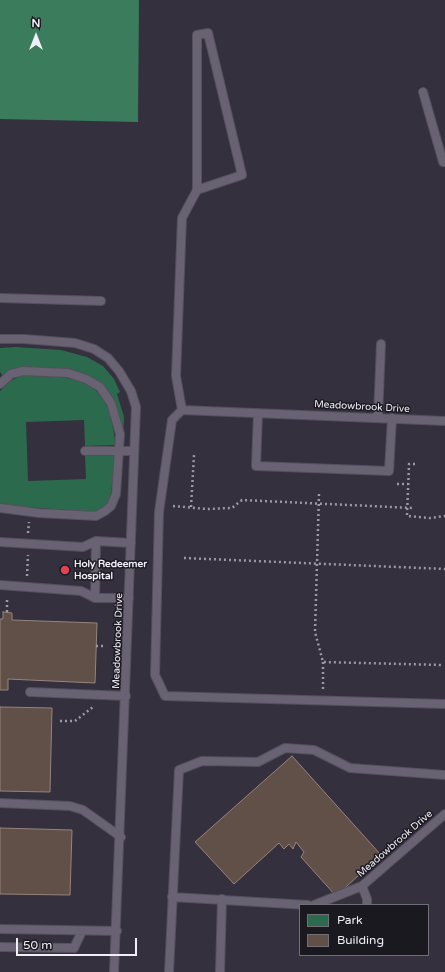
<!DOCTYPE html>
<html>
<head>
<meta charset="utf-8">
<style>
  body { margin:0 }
  #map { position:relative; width:445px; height:972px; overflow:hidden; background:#35303e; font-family:"Varela Round",sans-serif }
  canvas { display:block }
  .legend { position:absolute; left:299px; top:904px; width:130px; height:52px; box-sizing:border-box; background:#1b1920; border:1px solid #716e76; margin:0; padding:5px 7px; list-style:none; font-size:12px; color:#f1eef8 }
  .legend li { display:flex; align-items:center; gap:8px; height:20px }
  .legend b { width:20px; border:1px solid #716e76 }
  .north { position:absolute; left:16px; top:16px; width:40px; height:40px; -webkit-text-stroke:3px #1b1920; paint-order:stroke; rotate:0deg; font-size:11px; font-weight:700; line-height:16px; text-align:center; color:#f1eef8 }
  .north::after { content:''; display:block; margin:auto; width:14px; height:18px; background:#f1eef8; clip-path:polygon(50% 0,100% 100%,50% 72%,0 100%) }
  .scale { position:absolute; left:16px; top:938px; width:121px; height:18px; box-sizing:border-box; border:2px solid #f1eef8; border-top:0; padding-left:5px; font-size:12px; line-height:14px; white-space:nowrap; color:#f1eef8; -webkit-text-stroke:3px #1b1920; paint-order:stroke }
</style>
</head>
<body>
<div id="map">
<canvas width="445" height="972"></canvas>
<ul class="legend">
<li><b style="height:11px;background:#2c6a4d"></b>Park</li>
<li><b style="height:11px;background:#615048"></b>Building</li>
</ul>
<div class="north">N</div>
<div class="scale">50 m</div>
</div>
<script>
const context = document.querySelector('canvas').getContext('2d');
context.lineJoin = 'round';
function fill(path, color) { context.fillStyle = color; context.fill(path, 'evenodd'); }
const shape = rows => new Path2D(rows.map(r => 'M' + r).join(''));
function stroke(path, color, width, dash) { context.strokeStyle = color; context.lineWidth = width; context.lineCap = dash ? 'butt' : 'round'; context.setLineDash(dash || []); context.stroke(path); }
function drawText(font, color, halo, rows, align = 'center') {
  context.font = font + ' "Varela Round",sans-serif'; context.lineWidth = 3; context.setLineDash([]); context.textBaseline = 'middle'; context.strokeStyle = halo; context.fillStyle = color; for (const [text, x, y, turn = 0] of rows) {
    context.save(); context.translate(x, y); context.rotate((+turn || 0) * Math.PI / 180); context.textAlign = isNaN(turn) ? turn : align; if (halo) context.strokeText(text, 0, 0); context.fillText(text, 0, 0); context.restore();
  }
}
fill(shape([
  [15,347,61,350,87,357,103,366,114,379,120,392,117,394,124,417,123,437,115,401,108,391,95,380,71,371,35,367,21,368,3,376,0,372,0,348],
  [22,375,46,375,73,379,91,386,103,397,110,412,116,445,85,446,84,420,26,422,28,481,86,479,85,455,116,455,111,492,108,504,103,508,94,512,0,505,0,391,10,381]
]), '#2c6a4d');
fill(shape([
  [0,0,139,0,138,122,0,119]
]), '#3a7c5c');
const building = shape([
  [3,612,12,613,12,620,97,623,95,683,8,679,8,690,0,690,0,619,3,619,3,612],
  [0,707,52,708,50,792,0,791,0,707],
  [292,756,381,855,336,896,301,857,304,852,296,842,293,849,289,844,284,849,279,843,234,884,195,842,292,756],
  [0,828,72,830,70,895,0,894,0,828]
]);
fill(building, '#615048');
stroke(building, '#97847c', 1);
const lane = shape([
  [423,92,443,162,445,162],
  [0,298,101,301],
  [0,339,24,339,75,343,94,349,108,358,119,371,131,391,136,407,114,972],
  [0,384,11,374,23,371,68,373,86,379,100,387,111,403,120,434,116,494,111,506,105,511,96,516,39,513,0,508],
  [182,410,176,376,182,218,197,190,197,35,208,33,242,175,197,190],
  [182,410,172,420,159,512,155,675,165,696,445,704],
  [182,410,445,421],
  [258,413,256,466,389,471,392,418],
  [378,417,381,344],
  [85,451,134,451],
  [0,542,83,547,96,541,131,543],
  [0,585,81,591,95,598,129,598],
  [95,598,96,541],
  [30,692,126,696],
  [0,803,70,806,83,810,121,837],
  [362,886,367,899,367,905],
  [172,897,308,905],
  [314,905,362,886,445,814],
  [0,929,117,931],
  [0,947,74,948,82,931],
  [169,972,179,770,202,761,258,762,285,748,314,750,350,768,445,775],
  [220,972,222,899]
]);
stroke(lane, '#53505c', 10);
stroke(shape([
  [415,464,409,464,407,516,430,518,445,516],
  [397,484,408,484],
  [319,494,315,632,323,662,442,665],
  [173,506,207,509,232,508,242,500,413,508],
  [191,507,194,455],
  [28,533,29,522],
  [184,558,445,569],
  [27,576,28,555],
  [7,612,7,597],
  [96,646,104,646],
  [323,689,323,662],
  [60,721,75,721,93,707]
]), '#9c98a4', 2.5, [2, 3]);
stroke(lane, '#686273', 8);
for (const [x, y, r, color] of [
  [65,570,5,"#e0444e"]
]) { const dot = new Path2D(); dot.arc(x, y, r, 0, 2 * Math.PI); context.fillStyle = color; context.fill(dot); stroke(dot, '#1b1920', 1.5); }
drawText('10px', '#f1eef8', '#1b1920', [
  ["Meadowbrook Drive",362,407,3],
  ["Meadowbrook Drive",118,641,-88],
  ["Meadowbrook Drive",395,844,-41]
]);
drawText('bold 10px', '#f1eef8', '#1b1920', [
  ["Holy Redeemer",74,564],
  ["Hospital",74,576]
], 'left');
</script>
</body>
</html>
